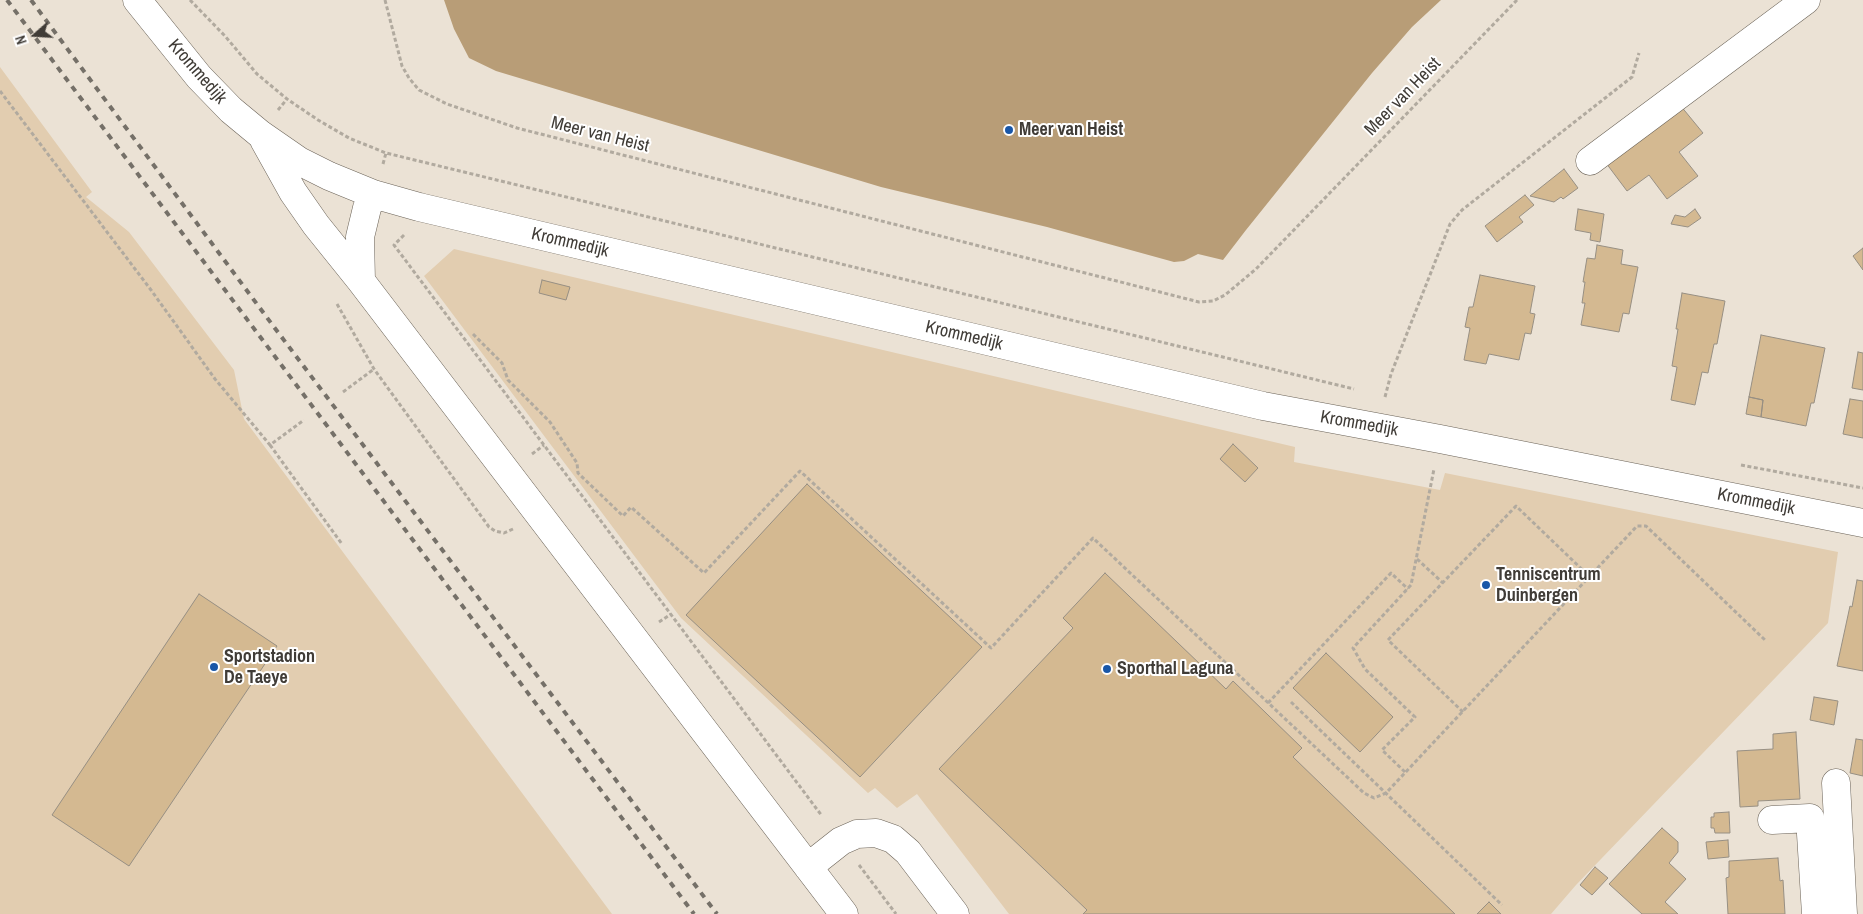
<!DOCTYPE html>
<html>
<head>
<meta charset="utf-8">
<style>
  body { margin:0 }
  #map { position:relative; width:1863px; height:914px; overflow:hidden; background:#ebe2d5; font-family:"Archivo Narrow",sans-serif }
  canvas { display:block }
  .north { position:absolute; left:10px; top:10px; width:50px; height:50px; -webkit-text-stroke:4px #fff; paint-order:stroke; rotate:251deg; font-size:14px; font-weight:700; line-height:20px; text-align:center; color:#403c37 }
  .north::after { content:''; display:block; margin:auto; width:18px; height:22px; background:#403c37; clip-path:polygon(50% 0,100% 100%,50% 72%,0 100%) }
</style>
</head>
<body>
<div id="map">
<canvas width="1863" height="914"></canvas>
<div class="north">N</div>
</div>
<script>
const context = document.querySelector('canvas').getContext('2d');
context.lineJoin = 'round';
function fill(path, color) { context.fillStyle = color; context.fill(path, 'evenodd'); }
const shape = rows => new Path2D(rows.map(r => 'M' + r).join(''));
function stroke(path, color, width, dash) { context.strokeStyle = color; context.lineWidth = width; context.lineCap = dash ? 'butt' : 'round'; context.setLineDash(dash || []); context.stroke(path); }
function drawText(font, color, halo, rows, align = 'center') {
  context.font = font + ' "Archivo Narrow",sans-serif'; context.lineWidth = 4; context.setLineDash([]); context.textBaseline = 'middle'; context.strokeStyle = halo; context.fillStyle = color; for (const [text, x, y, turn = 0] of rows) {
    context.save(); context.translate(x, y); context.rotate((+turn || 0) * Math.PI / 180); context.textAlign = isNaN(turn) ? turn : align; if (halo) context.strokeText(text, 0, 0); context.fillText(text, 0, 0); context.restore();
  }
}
fill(shape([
  [0,67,92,192,86,197,129,232,234,370,244,419,612,914,0,914],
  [454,249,1295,447,1294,462,1440,490,1445,473,1838,552,1828,623,1576,885,1551,914,1009,914,917,794,897,808,875,788,868,793,681,618,424,276]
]), '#e2cdb0');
fill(shape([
  [444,0,1441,0,1412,27,1372,73,1246,230,1223,260,1198,254,1184,261,1174,262,1047,227,881,187,496,71,469,58,454,29]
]), '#b89d77');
const building = shape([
  [1680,105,1703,133,1679,152,1698,176,1667,199,1649,175,1627,191,1606,163,1680,105],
  [1564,169,1578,188,1563,199,1561,197,1554,202,1530,196,1564,169],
  [1525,195,1534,205,1519,217,1523,222,1497,242,1485,226,1525,195],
  [1578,209,1604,214,1600,242,1590,240,1591,233,1575,230,1578,209],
  [1695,209,1701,218,1688,227,1671,224,1675,215,1685,217,1695,209],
  [1597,245,1623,250,1621,264,1638,267,1629,314,1623,313,1619,332,1581,325,1585,303,1582,303,1585,282,1583,282,1587,258,1595,259,1597,245],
  [1863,248,1863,270,1853,256,1863,248],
  [1480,275,1535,286,1530,313,1535,314,1531,334,1525,333,1519,360,1489,354,1486,364,1464,360,1470,328,1465,327,1469,307,1473,307,1480,275],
  [542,280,570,287,566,300,539,293,542,280],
  [1682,293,1725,301,1717,344,1714,344,1708,373,1702,372,1695,405,1671,400,1677,367,1672,366,1678,329,1676,329,1682,293],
  [1761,335,1825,348,1814,403,1811,403,1806,426,1761,417,1763,400,1749,397,1761,335],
  [1858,352,1863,353,1863,390,1852,388,1858,352],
  [1749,397,1763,400,1761,417,1746,414,1749,397],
  [1850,399,1863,401,1863,438,1843,434,1850,399],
  [1233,444,1258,468,1245,482,1220,459,1233,444],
  [807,484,982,647,860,777,686,615,807,484],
  [1105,573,1226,689,1233,681,1302,748,1293,757,1455,914,1083,914,1087,910,939,769,1073,628,1063,618,1105,573],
  [1857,580,1863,581,1863,671,1837,666,1850,606,1852,607,1857,580],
  [199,594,277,646,129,866,52,815,199,594],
  [1326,653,1393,717,1360,752,1293,688,1326,653],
  [1814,697,1838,701,1834,725,1810,720,1814,697],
  [1796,732,1800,799,1758,801,1758,806,1740,807,1737,751,1773,749,1773,734,1796,732],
  [1856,739,1863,740,1863,776,1850,773,1856,739],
  [1729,812,1730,833,1715,833,1714,828,1711,828,1711,817,1714,817,1714,813,1729,812],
  [1662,828,1678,842,1678,852,1669,863,1686,879,1665,902,1678,914,1642,914,1609,884,1662,828],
  [1728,840,1729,857,1708,859,1706,842,1728,840],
  [1778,858,1780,881,1783,880,1785,914,1728,914,1726,878,1729,877,1729,861,1778,858],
  [1595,867,1608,878,1592,895,1580,885,1595,867],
  [1489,902,1501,914,1477,914,1489,902]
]);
fill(building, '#d4b991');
stroke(building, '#978f83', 1);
const minor = shape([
  [137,0,199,77,231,110,260,134,299,161,329,176,373,194,419,207,1263,406,1440,439,1863,523],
  [264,140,293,192,316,225,361,281,844,914],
  [1590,161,1806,0],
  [361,281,360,237,367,208,373,194],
  [1836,783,1843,914],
  [1772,820,1810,818,1816,914],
  [808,867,841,841,857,834,876,833,893,839,908,852,955,914]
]);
stroke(minor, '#6b6358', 29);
stroke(shape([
  [190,0,225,36,257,74,287,99,318,120,349,138,386,153,1354,389],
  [385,0,402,66,409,78,419,90,447,104,517,128,1199,302,1213,301,1225,295,1256,269,1517,0],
  [0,91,151,290,215,379,270,445,304,420],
  [278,110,287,99],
  [383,164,386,153],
  [404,235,394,245,822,816],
  [337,304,374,369,489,527,495,531,504,533,513,529],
  [473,334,502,363,508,380,550,422,577,463,578,473,623,516,631,507,704,573,800,471,991,648,1093,538,1364,793,1374,798,1386,793,1637,526,1646,526,1765,640],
  [343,392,374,369],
  [1385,397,1391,374,1450,224,1462,210,1632,77,1639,53],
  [270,445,342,544],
  [532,454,544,445],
  [1741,465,1863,488],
  [1417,559,1443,583],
  [659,622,671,614],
  [1291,702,1502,905],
  [1268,703,1391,573,1408,589],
  [1463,712,1388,640,1516,506,1590,577],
  [1405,772,1382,750,1415,717,1365,669,1353,648,1411,585,1434,469],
  [859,865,896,914]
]), '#b1aa9f', 3, [4, 2.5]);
stroke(minor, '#fff', 28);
stroke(shape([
  [7,0,694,914],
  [31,0,271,323,717,914]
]), '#757068', 4, [6, 6]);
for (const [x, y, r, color] of [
  [1009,130,5,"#1957a8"],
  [1486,585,5,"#1957a8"],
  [214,667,5,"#1957a8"],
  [1107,669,5,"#1957a8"]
]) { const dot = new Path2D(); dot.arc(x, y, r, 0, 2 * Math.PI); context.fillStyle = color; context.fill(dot); stroke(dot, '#fff', 2); }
drawText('18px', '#403c37', '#fff', [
  ["Krommedijk",197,72,49],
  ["Meer van Heist",1403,97,-46],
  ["Meer van Heist",600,135,14],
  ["Krommedijk",570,243,13],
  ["Krommedijk",964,336,13],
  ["Krommedijk",1359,424,10],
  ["Krommedijk",1756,502,11]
]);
drawText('bold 18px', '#403c37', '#fff', [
  ["Meer van Heist",1019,130],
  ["Tenniscentrum",1496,575],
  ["Duinbergen",1496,596],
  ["Sportstadion",224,657],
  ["De Taeye",224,678],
  ["Sporthal Laguna",1117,669]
], 'left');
</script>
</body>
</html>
